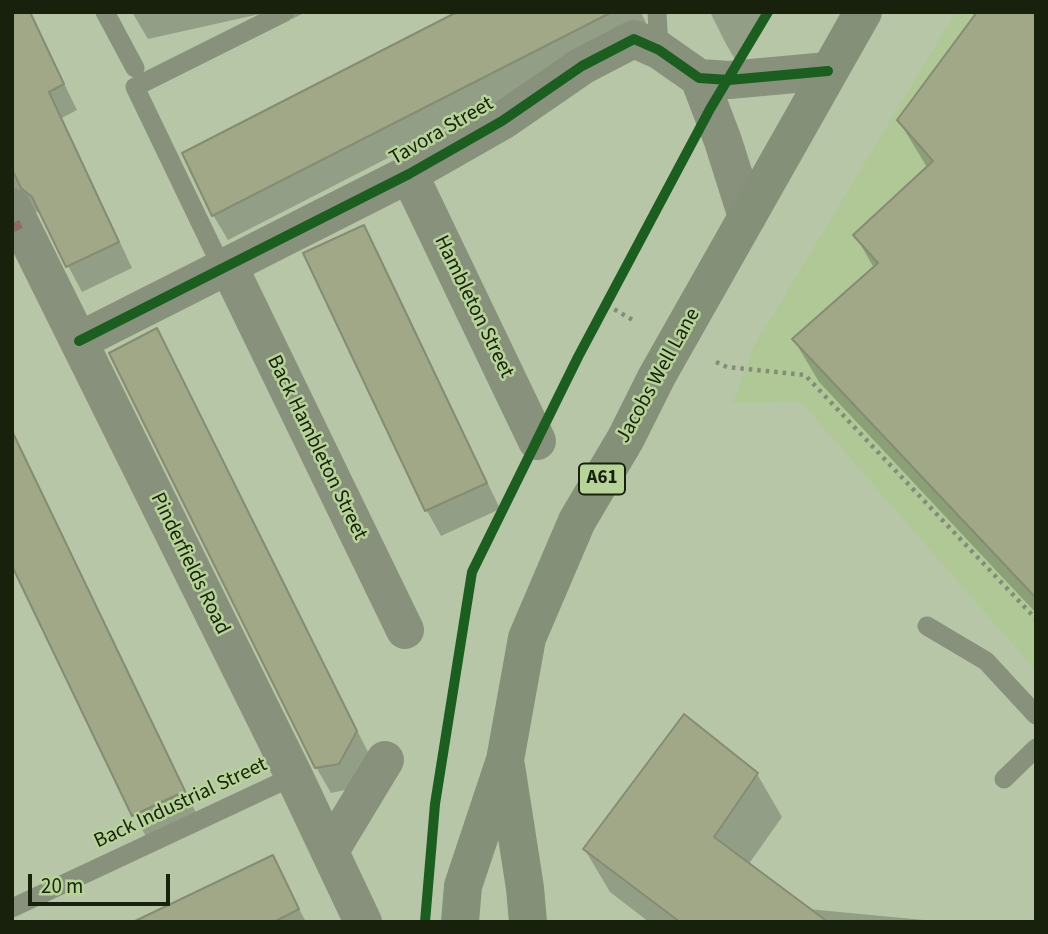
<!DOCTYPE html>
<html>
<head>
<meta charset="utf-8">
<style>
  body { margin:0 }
  #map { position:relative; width:1048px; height:934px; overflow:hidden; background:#b7c6a7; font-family:"Source Sans 3",sans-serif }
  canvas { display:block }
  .frame { position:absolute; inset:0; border:14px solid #17210b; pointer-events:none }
  .scale { position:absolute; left:28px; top:874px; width:142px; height:32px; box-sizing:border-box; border:4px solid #17210b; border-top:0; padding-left:9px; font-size:21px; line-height:24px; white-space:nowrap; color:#17210b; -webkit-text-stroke:5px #b8d39a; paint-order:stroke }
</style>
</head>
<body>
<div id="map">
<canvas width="1048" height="934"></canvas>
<div class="frame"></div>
<div class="scale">20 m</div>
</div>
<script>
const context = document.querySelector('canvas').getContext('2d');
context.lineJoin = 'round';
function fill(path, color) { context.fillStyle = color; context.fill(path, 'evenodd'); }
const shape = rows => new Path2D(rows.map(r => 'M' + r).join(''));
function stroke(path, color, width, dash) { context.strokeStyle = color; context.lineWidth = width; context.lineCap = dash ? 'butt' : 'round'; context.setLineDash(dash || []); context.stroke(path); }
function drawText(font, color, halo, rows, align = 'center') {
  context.font = font + ' "Source Sans 3",sans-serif'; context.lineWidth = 5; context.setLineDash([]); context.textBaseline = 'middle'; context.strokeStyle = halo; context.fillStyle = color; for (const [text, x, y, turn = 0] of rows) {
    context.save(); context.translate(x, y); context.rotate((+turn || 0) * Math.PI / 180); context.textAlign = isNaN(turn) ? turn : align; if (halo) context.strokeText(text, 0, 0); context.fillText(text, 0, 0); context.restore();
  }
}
fill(shape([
  [956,12,1036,12,1036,671,801,402,733,403,754,346]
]), '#b0c896');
fill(shape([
  [12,12,29,12,77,110,62,118,132,268,82,292,40,213,28,210,12,216],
  [132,12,269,12,148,39],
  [288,12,306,12,292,19],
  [461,12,641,12,647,25,228,240,213,215],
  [710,12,771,12,740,68,726,44],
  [1036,12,1036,613,819,382,794,340,874,268,855,235,928,169,899,121],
  [364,227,378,252,500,509,441,536,427,511,305,254],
  [156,330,371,758,354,788,331,793,316,767],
  [12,433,198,817,148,840,134,815],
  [757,774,782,817,748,865,808,909,945,922,649,922,610,892,585,850],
  [272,857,306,922,139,922]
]), '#0003');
const building = shape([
  [12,12,30,12,64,84,49,92,119,242,66,267,32,197,21,188,12,169,12,12],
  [457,12,612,12,212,216,182,153,457,12],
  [977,12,1036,12,1036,598,792,339,878,263,853,235,933,161,897,120,977,12],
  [364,225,487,483,425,511,303,253,364,225],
  [157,328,357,731,339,764,315,768,109,353,157,328],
  [12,431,185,791,132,816,12,566,12,431],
  [684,714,758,773,714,837,828,922,680,922,583,849,684,714],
  [273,855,299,909,274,922,133,922,273,855]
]);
fill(building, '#a1a888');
stroke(building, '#868c73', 2);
stroke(shape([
  [607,305,636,322],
  [716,362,727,367,805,375,1036,619]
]), '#838c79', 4.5, [3.5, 5]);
stroke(shape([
  [105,12,135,68],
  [657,12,659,50],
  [222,268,135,87,285,12],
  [927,626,986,661,1036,715],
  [1004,779,1036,748],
  [12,908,294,776]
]), '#87917c', 19);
stroke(shape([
  [699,78,723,141,747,217],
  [409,174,537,441],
  [12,207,294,776,363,922],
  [228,265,405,630],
  [79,341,409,174,502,121,582,66,634,39,659,50,699,78,729,80,828,71],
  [330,851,385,760]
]), '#87917c', 38);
stroke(shape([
  [506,766,525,888,528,922],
  [460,922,463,886,505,760,527,638,577,521,626,438,657,376,863,12]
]), '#859078', 38);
stroke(shape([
  [12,228,21,224]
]), '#8d6e63', 9, [18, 9]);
stroke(shape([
  [79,341,409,174,502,121,582,66,634,39,659,50,699,78,729,80,828,71],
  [425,922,435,804,472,572,578,357,710,109,768,12]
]), '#1b5e20', 10);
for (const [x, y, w] of [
  [602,479,46]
]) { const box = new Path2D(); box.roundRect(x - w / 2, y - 15.5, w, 31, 5); context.fillStyle = '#b8d39a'; context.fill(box); stroke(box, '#17210b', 2); }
drawText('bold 19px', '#17210b', null, [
  ["A61",602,479]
]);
drawText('21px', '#17210b', '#b8d39a', [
  ["Tavora Street",442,132,-30],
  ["Hambleton Street",473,307,64],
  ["Jacobs Well Lane",659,376,-61],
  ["Back Hambleton Street",316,448,64],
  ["Pinderfields Road",189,564,64],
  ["Back Industrial Street",181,804,-25]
]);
</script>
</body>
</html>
